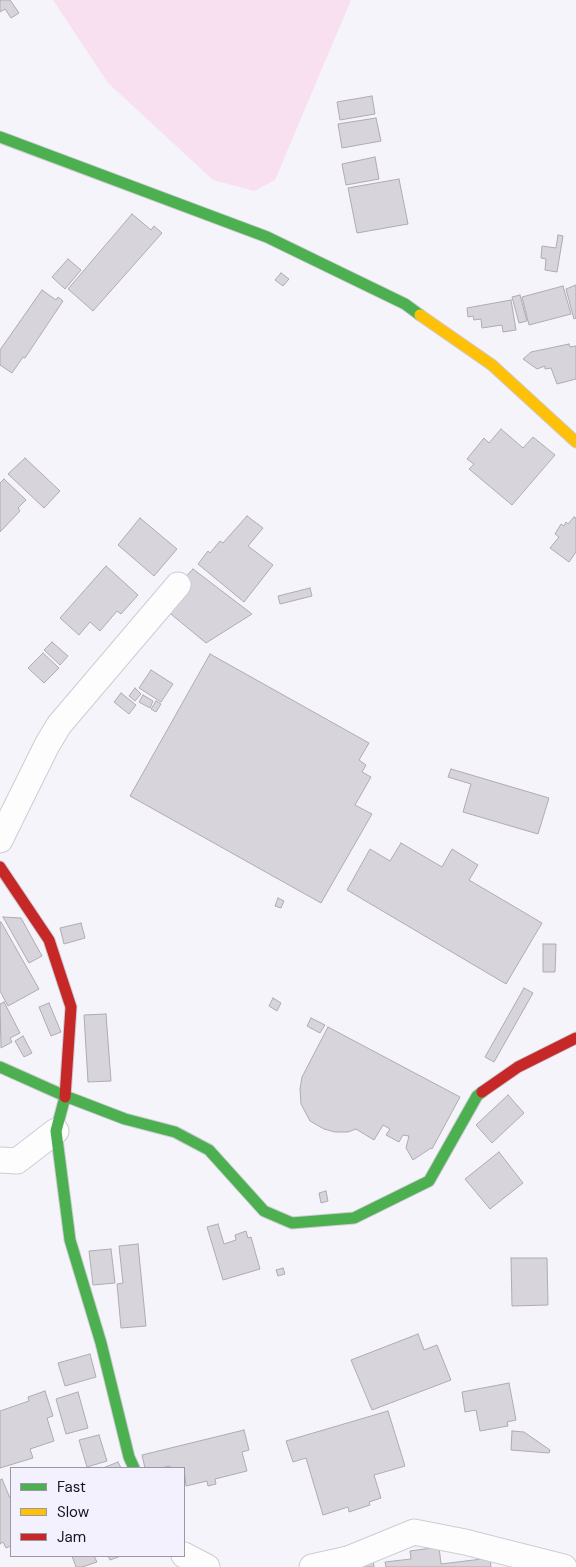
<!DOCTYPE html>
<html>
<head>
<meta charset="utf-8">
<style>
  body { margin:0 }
  #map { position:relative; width:576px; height:1567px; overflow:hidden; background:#f5f4fb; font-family:"DM Sans",sans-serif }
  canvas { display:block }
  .legend { position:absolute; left:10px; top:1467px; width:175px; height:90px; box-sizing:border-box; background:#f4f1fe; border:1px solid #9b98a3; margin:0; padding:6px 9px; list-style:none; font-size:15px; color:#15131b }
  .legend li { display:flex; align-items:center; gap:10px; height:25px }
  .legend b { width:25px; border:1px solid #9b98a3 }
</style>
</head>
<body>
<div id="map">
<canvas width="576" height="1567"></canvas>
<ul class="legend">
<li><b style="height:6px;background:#4caf50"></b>Fast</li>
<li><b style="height:6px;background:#ffc107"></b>Slow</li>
<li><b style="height:6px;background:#c62828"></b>Jam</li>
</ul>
</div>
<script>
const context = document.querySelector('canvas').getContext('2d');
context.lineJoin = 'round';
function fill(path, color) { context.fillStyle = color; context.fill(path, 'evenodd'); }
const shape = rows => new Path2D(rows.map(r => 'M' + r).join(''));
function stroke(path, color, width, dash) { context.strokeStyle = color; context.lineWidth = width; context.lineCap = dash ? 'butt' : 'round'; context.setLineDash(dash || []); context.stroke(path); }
fill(shape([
  [53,0,351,0,275,180,254,191,213,180,108,83]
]), '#f8e0f1');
const building = shape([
  [0,0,10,0,19,13,11,18,5,9,0,12,0,0],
  [372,96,375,114,340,120,337,102,372,96],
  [376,118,381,141,342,148,338,124,376,118],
  [375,157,379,179,346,185,342,164,375,157],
  [399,179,408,224,357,233,348,188,399,179],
  [132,214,151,230,154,226,162,233,93,311,68,289,132,214],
  [558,235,563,236,557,272,545,270,546,259,541,258,542,246,556,248,558,235],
  [68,259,81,270,65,289,52,277,68,259],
  [281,273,289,279,283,286,275,280,281,273],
  [576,285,576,318,574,319,566,289,576,285],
  [563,286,571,314,529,325,522,297,563,286],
  [42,290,56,300,58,297,63,301,25,358,23,357,12,373,0,365,0,350,42,290],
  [520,295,527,321,519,323,512,297,520,295],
  [511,300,516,330,503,332,502,325,482,328,481,319,474,320,473,316,468,317,467,308,511,300],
  [569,344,570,347,576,346,576,379,557,384,551,368,545,369,545,366,537,369,523,359,531,352,569,344],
  [501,429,523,448,533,437,555,455,512,505,469,469,474,464,467,459,484,438,489,443,501,429],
  [25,458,60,491,44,508,8,474,25,458],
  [4,479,26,500,18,508,20,511,0,532,0,483,4,479],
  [247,516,263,528,248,546,273,565,244,602,198,564,208,551,210,553,220,541,223,543,247,516],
  [574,517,576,518,576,552,569,562,550,548,559,537,555,534,561,524,564,526,566,522,568,524,574,517],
  [140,518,177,549,154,576,118,545,140,518],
  [106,566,138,595,121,614,117,611,100,631,90,622,79,635,60,618,106,566],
  [193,569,252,614,206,643,160,605,193,569],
  [310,588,312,596,280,604,278,596,310,588],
  [52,642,68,656,60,665,44,650,52,642],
  [43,653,59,668,44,683,28,668,43,653],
  [210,654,369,743,359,760,366,765,362,772,371,777,355,805,372,814,321,903,130,796,210,654],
  [151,670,173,684,161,702,139,688,151,670],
  [135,688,141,694,135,701,129,696,135,688],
  [121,693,136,705,129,714,114,702,121,693],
  [143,695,153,701,150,708,139,702,143,695],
  [156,701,161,704,156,712,151,709,156,701],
  [451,769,549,798,538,834,463,812,471,784,448,777,451,769],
  [401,843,442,867,452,849,478,865,469,880,542,923,506,984,347,890,370,849,390,861,401,843],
  [278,898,284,901,281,908,275,906,278,898],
  [3,917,21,918,42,956,29,963,3,917],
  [0,922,1,922,39,989,8,1006,0,991,0,922],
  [81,923,85,938,64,944,60,928,81,923],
  [543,944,556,944,555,972,543,972,543,944],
  [524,988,533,993,494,1062,485,1057,524,988],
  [273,998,281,1003,277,1011,269,1006,273,998],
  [4,1002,20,1033,10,1038,12,1042,1,1048,0,1004,4,1002],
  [49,1003,61,1032,51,1036,39,1007,49,1003],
  [106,1014,111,1081,88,1082,84,1015,106,1014],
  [311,1018,325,1025,320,1033,307,1026,311,1018],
  [328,1027,460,1097,432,1149,431,1148,413,1160,406,1148,409,1136,403,1135,399,1142,386,1135,390,1129,383,1125,374,1140,356,1129,348,1132,335,1132,324,1129,310,1121,301,1104,300,1089,302,1077,328,1027],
  [23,1036,32,1053,24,1057,15,1041,23,1036],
  [508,1095,524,1113,492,1143,476,1125,508,1095],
  [499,1152,523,1183,490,1209,465,1179,499,1152],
  [326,1191,328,1201,321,1203,319,1193,326,1191],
  [218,1224,224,1244,236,1240,235,1235,246,1231,248,1238,251,1237,260,1269,223,1280,207,1227,218,1224],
  [138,1244,146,1326,121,1328,117,1284,123,1283,119,1246,138,1244],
  [111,1249,115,1283,93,1285,89,1251,111,1249],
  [511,1258,547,1258,548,1305,512,1306,511,1258],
  [283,1268,285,1274,278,1276,276,1270,283,1268],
  [418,1334,424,1350,437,1345,451,1380,372,1410,351,1360,418,1334],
  [90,1354,96,1377,65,1386,58,1363,90,1354],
  [509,1383,516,1420,507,1422,508,1426,480,1431,476,1410,465,1412,462,1392,509,1383],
  [45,1391,53,1416,47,1418,54,1441,30,1449,33,1458,0,1468,0,1411,29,1401,28,1397,45,1391],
  [78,1392,88,1428,66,1434,56,1399,78,1392],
  [388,1411,405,1466,374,1475,381,1498,369,1502,370,1505,349,1512,348,1507,323,1515,306,1458,293,1462,286,1441,388,1411],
  [244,1430,249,1450,242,1452,247,1471,215,1479,216,1484,208,1486,207,1481,186,1486,184,1468,171,1468,170,1466,161,1468,145,1468,142,1455,244,1430],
  [512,1431,524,1432,550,1450,549,1453,511,1450,512,1431],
  [99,1435,107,1461,87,1467,79,1440,99,1435],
  [118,1462,121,1468,103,1468,118,1462],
  [2,1479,10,1498,11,1497,11,1546,6,1548,3,1542,0,1544,0,1480,2,1479],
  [439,1547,441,1564,490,1558,491,1567,386,1567,385,1562,411,1559,410,1551,439,1547],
  [72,1556,94,1556,97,1562,82,1567,76,1567,72,1556],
  [108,1556,121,1556,110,1560,108,1556],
  [373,1559,374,1567,350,1567,373,1559]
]);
fill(building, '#d7d4db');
stroke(building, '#aeabb1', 1);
const street = shape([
  [0,840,47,745,59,725,178,585],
  [0,1160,17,1161,56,1131],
  [184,1555,207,1567],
  [312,1567,348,1559,414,1532,465,1542,564,1567]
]);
const fast = shape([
  [0,137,267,237,405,304,420,315],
  [0,1067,65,1096,125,1119,175,1132,209,1150,264,1211,292,1223,354,1218,429,1181,477,1096,482,1092],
  [65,1097,56,1131,70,1240,101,1343,129,1457,134,1468]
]);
const slow = shape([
  [420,315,492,365,576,442]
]);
const jam = shape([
  [0,867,49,940,71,1007,65,1097],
  [482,1092,518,1067,576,1038]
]);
stroke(street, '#cdccd3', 27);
stroke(fast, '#cdccd3', 13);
stroke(slow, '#cdccd3', 13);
stroke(jam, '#cdccd3', 13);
stroke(street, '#fefdfe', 25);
stroke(fast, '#4caf50', 11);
stroke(slow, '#ffc107', 11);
stroke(jam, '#c62828', 11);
</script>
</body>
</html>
